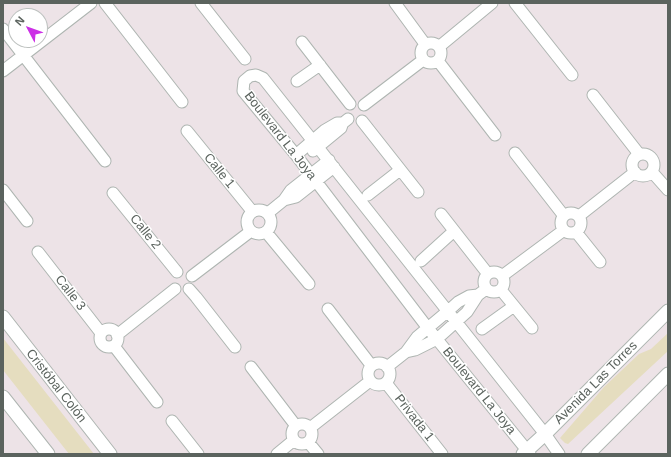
<!DOCTYPE html>
<html>
<head>
<meta charset="utf-8">
<style>
  body { margin:0 }
  #map { position:relative; width:671px; height:457px; overflow:hidden; background:#ede3e7; font-family:Helvetica,sans-serif }
  canvas { display:block }
  .frame { position:absolute; inset:0; border:4px solid #5b635e; pointer-events:none }
  .north { position:absolute; left:8px; top:8px; width:40px; height:40px; box-sizing:border-box; background:#fff; border:1px solid #bdc1bf; border-radius:50%; rotate:311deg; font-size:11px; font-weight:700; line-height:16px; text-align:center; color:#5b635e }
  .north::after { content:''; display:block; margin:auto; width:14px; height:18px; background:#cc30e6; clip-path:polygon(50% 0,100% 100%,50% 72%,0 100%) }
</style>
</head>
<body>
<div id="map">
<canvas width="671" height="457"></canvas>
<div class="frame"></div>
<div class="north">N</div>
</div>
<script>
const context = document.querySelector('canvas').getContext('2d');
context.lineJoin = 'round';
function fill(path, color) { context.fillStyle = color; context.fill(path, 'evenodd'); }
const shape = rows => new Path2D(rows.map(r => 'M' + r).join(''));
function stroke(path, color, width, dash) { context.strokeStyle = color; context.lineWidth = width; context.lineCap = dash ? 'butt' : 'round'; context.setLineDash(dash || []); context.stroke(path); }
function drawText(font, color, halo, rows, align = 'center') {
  context.font = font + ' Helvetica,sans-serif'; context.lineWidth = 3; context.setLineDash([]); context.textBaseline = 'middle'; context.strokeStyle = halo; context.fillStyle = color; for (const [text, x, y, turn = 0] of rows) {
    context.save(); context.translate(x, y); context.rotate((+turn || 0) * Math.PI / 180); context.textAlign = isNaN(turn) ? turn : align; if (halo) context.strokeText(text, 0, 0); context.fillText(text, 0, 0); context.restore();
  }
}
fill(shape([
  [668,333,668,351,568,444,565,443,560,438,604,387,639,354,651,349],
  [3,338,94,454,69,454,3,370]
]), '#e5ddbf');
const minor = shape([
  [105,3,182,102],
  [201,3,245,59],
  [395,3,425,44],
  [515,3,572,75],
  [3,29,105,161],
  [302,42,350,104],
  '421 53a10 10 0 1 1 20 0a10 10 0 1 1-20 0Z',
  [440,46,492,3],
  [438,61,495,135],
  [3,71,91,3],
  [297,81,320,65],
  [593,95,639,154],
  [364,105,423,60],
  [362,121,418,192],
  [187,131,252,211],
  [313,151,341,128,342,125],
  [515,153,564,216],
  '632 165a11 11 0 1 1 22 0a11 11 0 1 1-22 0Z',
  [296,155,325,130,337,123,343,123,348,119],
  [652,172,668,190],
  [3,190,27,221],
  [113,193,177,272],
  [368,195,400,170],
  [284,200,296,197,334,167],
  '247 222a12 12 0 1 1 24 0a12 12 0 1 1-24 0Z',
  [268,213,284,200,291,190,329,160],
  '561 223a10 10 0 1 1 20 0a10 10 0 1 1-20 0Z',
  [441,214,488,274],
  [579,216,635,172],
  [266,232,309,284],
  [576,232,600,262],
  [38,252,101,333],
  [421,261,454,231],
  '484 282a10 10 0 1 1 20 0a10 10 0 1 1-20 0Z',
  [192,276,251,231],
  [502,276,564,230],
  [189,289,196,297,235,347],
  [501,290,532,328],
  [328,309,371,365],
  '100 338a9 9 0 1 1 18 0a9 9 0 1 1-18 0Z',
  [482,329,514,306],
  [117,335,175,289],
  [114,346,157,402],
  [406,352,415,350,437,339,467,312,478,295,486,289],
  '368 374a11 11 0 1 1 22 0a11 11 0 1 1-22 0Z',
  [251,367,296,426],
  [387,367,406,352,417,337,448,311,458,302,469,296,478,295],
  [386,383,442,454],
  [172,421,198,454],
  '292 434a10 10 0 1 1 20 0a10 10 0 1 1-20 0Z',
  [310,428,370,381],
  [308,442,318,454],
  [277,454,294,440],
  [530,454,427,327,296,155,243,91,244,81,250,76,256,75,263,78,545,434,559,454]
]);
const tertiary = shape([
  [3,317,110,454],
  [3,397,48,454],
  [523,454,545,434,668,311],
  [588,454,668,374]
]);
stroke(minor, '#aeb5b1', 13);
stroke(tertiary, '#aeb5b1', 15);
stroke(minor, '#fff', 11);
stroke(tertiary, '#fff', 13);
drawText('13px', '#5b635e', '#fff', [
  ["Boulevard La Joya",280,136,52],
  ["Calle 1",219,171,51],
  ["Calle 2",145,232,51],
  ["Calle 3",70,293,52],
  ["Avenida Las Torres",596,383,-45],
  ["Cristóbal Colón",56,386,52],
  ["Boulevard La Joya",479,391,51],
  ["Privada 1",414,418,52]
]);
</script>
</body>
</html>
